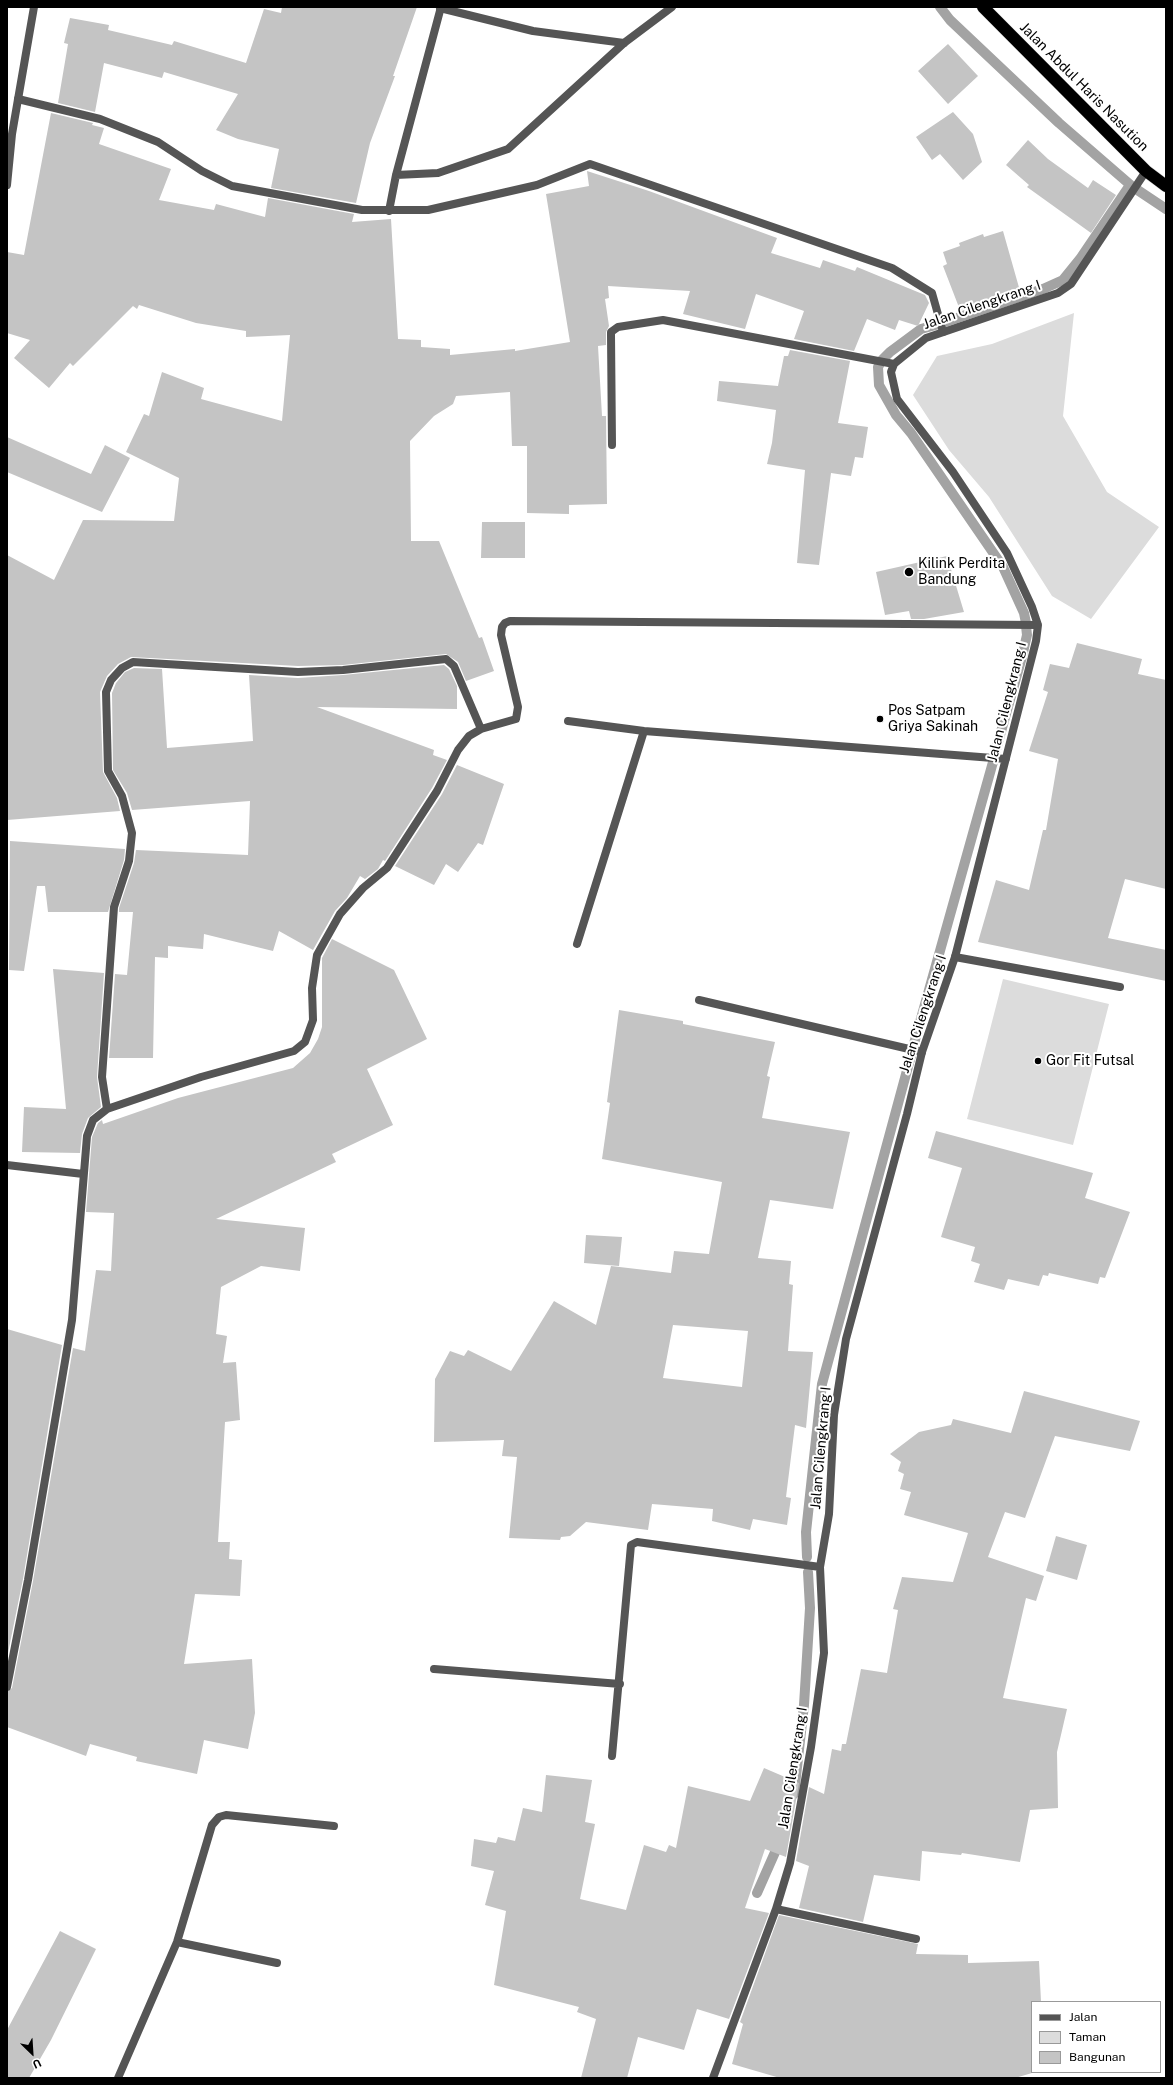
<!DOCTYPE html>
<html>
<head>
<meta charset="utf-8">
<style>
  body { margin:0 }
  #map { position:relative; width:1173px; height:2085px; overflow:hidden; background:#fff; font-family:"Public Sans",sans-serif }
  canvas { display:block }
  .frame { position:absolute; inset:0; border:8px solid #000; pointer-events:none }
  .legend { position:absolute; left:1031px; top:2001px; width:130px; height:72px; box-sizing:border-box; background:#fff; border:1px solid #999; margin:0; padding:5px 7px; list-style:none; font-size:12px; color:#000 }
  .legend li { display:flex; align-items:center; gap:8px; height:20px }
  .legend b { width:20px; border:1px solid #999 }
  .north { position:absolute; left:12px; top:2033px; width:40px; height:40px; -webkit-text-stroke:3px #fff; paint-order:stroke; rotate:155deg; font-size:11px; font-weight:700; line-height:16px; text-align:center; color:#000 }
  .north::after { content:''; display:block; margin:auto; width:14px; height:18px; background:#000; clip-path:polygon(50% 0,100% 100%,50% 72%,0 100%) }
</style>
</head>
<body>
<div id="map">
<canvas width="1173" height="2085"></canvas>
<div class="frame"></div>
<ul class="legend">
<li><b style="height:5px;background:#555"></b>Jalan</li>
<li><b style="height:11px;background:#dcdcdc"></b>Taman</li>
<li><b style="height:11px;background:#c4c4c4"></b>Bangunan</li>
</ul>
<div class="north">U</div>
</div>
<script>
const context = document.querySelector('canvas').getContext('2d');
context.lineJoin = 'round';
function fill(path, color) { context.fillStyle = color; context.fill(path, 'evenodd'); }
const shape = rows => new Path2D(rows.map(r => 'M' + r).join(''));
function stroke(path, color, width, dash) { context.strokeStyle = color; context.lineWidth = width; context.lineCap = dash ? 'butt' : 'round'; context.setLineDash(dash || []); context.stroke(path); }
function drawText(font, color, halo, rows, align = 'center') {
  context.font = font + ' "Public Sans",sans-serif'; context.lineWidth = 4; context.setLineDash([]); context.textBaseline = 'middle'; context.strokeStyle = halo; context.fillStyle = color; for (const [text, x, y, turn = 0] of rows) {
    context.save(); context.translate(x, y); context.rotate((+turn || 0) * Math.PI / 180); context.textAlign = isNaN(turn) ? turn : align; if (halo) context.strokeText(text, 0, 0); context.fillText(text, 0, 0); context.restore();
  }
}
fill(shape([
  [1074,313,1063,416,1107,492,1159,527,1091,619,1052,596,989,497,949,450,913,395,937,356,992,344],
  [1003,979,1109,1004,1073,1145,967,1119]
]), '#dcdcdc');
stroke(shape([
  [940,7,950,20,1059,123,1134,188],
  [1136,189,1166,209],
  [942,323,1043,289,1063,280,1080,259,1130,185],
  [882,360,890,352,921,329,939,324],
  [881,362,878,367,879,385,896,415,911,433,1003,567,1024,613,1026,623],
  [995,753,1022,657,1027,635,1026,626],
  [913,1047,993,762],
  [807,1557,806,1532,822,1384,912,1052],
  [794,1794,804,1705,810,1608,808,1572],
  [757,1893,780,1841]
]), '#a3a3a3', 10);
fill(shape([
  [282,7,417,7,393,76,395,76,370,143,356,203,271,188,279,149,238,139,216,130,238,94,164,72,162,78,104,63,95,112,58,103,68,44,64,43,70,18,109,25,108,30,172,45,174,41,246,63,264,9,281,13],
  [948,44,978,76,948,104,918,71],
  [953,112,973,134,982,162,963,180,940,154,932,160,916,137],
  [51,113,93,123,92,125,104,128,99,144,171,169,159,200,214,210,216,204,265,217,268,198,354,214,352,222,391,219,398,339,421,340,421,347,450,349,450,355,515,349,515,351,570,342,546,194,589,186,587,171,649,191,777,238,771,253,820,268,823,260,855,271,857,267,925,295,929,303,918,326,899,320,895,330,867,319,854,351,794,339,804,311,756,294,745,329,683,314,690,291,608,286,609,298,605,299,609,326,606,332,606,345,598,346,602,416,606,416,607,504,569,505,569,514,527,513,527,446,512,446,510,392,456,396,453,404,434,416,410,441,411,541,439,541,479,638,482,637,494,671,466,681,458,662,446,654,343,665,298,666,131,657,118,664,107,676,100,692,103,772,117,798,120,811,7,820,7,555,54,580,83,520,174,521,179,478,126,452,144,414,149,416,162,372,204,388,201,399,282,421,290,335,246,337,246,331,196,323,139,305,137,309,133,306,73,366,70,363,49,388,14,358,30,340,7,333,7,252,24,255],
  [1028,140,1048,159,1088,188,1093,180,1116,195,1091,233,1027,187,1029,185,1006,165],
  [1003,231,1020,291,1006,296,1006,299,981,308,979,304,960,310,943,266,947,264,943,252,960,246,959,243,983,234,984,237],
  [790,350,850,361,838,423,868,427,863,458,855,457,851,476,831,473,819,565,797,563,805,470,767,464,772,443,776,410,717,401,719,381,778,386,784,356,788,356],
  [7,437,91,474,105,445,130,458,102,512,7,472],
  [482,522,525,522,525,558,481,558],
  [947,556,964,612,924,619,911,619,909,611,885,615,876,572],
  [1077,643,1142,659,1138,674,1166,680,1166,889,1125,879,1108,938,1166,950,1166,981,978,942,996,880,1029,890,1043,830,1046,830,1058,759,1029,751,1048,692,1043,690,1050,664,1069,668],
  [444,665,449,669,457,686,457,709,317,707,434,750,433,755,447,760,432,788,385,861,383,860,378,869,365,879,360,876,347,898,335,911,313,950,279,931,273,951,204,934,203,949,168,946,168,958,155,957,153,1058,109,1058,115,974,127,975,133,912,119,912,119,908,134,863,136,850,248,855,250,801,132,810,127,793,113,770,112,693,116,683,125,672,134,668,162,669,167,748,253,741,249,675,298,678,343,675],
  [457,765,504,784,483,845,478,843,458,872,446,864,434,885,395,866,442,794],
  [10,841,125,849,124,860,108,912,48,912,45,886,37,886,24,971,9,970],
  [332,939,394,970,427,1039,367,1069,393,1125,332,1154,336,1162,216,1219,305,1228,300,1271,261,1266,221,1287,216,1334,227,1336,223,1363,236,1362,240,1420,225,1422,218,1542,230,1542,229,1559,242,1560,240,1596,195,1594,184,1664,252,1659,255,1713,248,1749,204,1740,197,1774,136,1761,137,1757,90,1744,86,1756,7,1727,7,1692,12,1688,33,1581,73,1348,85,1351,96,1270,111,1271,114,1213,86,1212,92,1137,98,1123,102,1120,103,1124,178,1098,293,1068,310,1053,318,1039,322,1027,322,958],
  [53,969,104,973,97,1077,101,1107,88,1118,82,1134,80,1153,22,1152,24,1107,66,1109],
  [619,1010,683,1021,683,1024,775,1042,767,1076,770,1077,762,1118,850,1132,833,1209,770,1200,758,1258,791,1261,789,1284,793,1285,788,1351,813,1352,806,1428,795,1425,786,1497,791,1498,787,1525,753,1519,750,1530,712,1521,713,1509,652,1504,648,1530,586,1522,570,1536,561,1537,560,1540,509,1538,517,1457,502,1456,504,1440,434,1442,435,1379,450,1351,464,1356,468,1350,511,1371,554,1301,596,1325,611,1266,671,1273,674,1251,709,1254,722,1182,602,1159,610,1103,607,1102],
  [673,1325,748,1331,742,1387,663,1378],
  [936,1131,1093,1173,1085,1198,1130,1212,1105,1278,1100,1277,1098,1284,1049,1273,1048,1276,1043,1275,1039,1286,1008,1279,1004,1290,974,1282,980,1264,971,1261,975,1247,941,1237,962,1168,928,1158],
  [586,1235,622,1237,619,1266,584,1263],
  [7,1329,62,1345,23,1579,7,1658],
  [1024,1391,1140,1421,1130,1451,1055,1436,1025,1518,1005,1512,988,1557,1044,1576,1036,1601,1026,1598,1003,1698,1067,1709,1057,1752,1058,1808,1030,1810,1020,1862,962,1853,961,1855,922,1851,920,1881,874,1875,863,1922,799,1908,809,1866,796,1861,809,1787,824,1794,832,1749,841,1751,842,1744,846,1744,861,1669,887,1673,898,1610,893,1609,902,1577,953,1582,968,1533,904,1515,911,1492,900,1489,904,1474,898,1471,901,1462,890,1454,919,1432,951,1425,953,1419,1011,1433],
  [1056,1536,1087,1545,1077,1580,1046,1571],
  [764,1768,799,1783,786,1857,765,1849,745,1908,769,1913,729,2019,697,2009,684,2050,638,2037,627,2078,581,2078,596,2019,577,2012,579,2007,494,1985,506,1911,485,1905,494,1871,471,1866,474,1839,496,1843,498,1837,515,1841,523,1808,542,1812,546,1775,592,1780,585,1822,595,1824,580,1899,626,1910,644,1845,666,1852,669,1845,676,1848,688,1786,750,1801],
  [779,1915,918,1944,916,1954,968,1955,968,1963,1039,1961,1041,2002,1032,2002,1032,2073,1015,2078,780,2078,732,2064,743,2024,740,2022],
  [60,1931,96,1949,51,2040,29,2078,7,2078,7,2030]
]), '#c4c4c4');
const highway = shape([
  [983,7,1146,171,1166,186]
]);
stroke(highway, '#dbdbdb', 13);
stroke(shape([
  [440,8,533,31,624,43],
  [18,99,100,119,158,142,202,171,232,186,362,210,428,210,537,185,590,164,892,268,932,293,943,332],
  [955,957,1120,987],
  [699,1000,922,1052],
  [177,1942,277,1963],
  [118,2078,177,1942,212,1825,219,1817,226,1815,334,1826]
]), '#555', 8);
stroke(shape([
  [396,175,438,173,508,149,624,43,672,7],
  [7,185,12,134,34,7],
  [389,211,396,175,441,7],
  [612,445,611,335,611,332,618,327,663,320,894,364],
  [568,721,644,731,1006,759],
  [577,944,644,731],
  [107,1109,102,1077,114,907,129,861,132,833,122,796,108,771,106,692,111,680,122,668,133,662,298,672,343,670,446,659,454,666,481,729],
  [7,1165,83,1174],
  [434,1669,620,1684],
  [7,1687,28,1580,72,1320,87,1136,93,1120,107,1109,201,1077,294,1051,305,1042,313,1020,312,988,317,955,340,914,363,888,387,868,437,791,458,750,469,736,481,729,516,719,518,707,501,635,502,627,505,623,510,621,1038,625],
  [612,1756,631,1545,637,1542,820,1567],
  [776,1909,916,1939],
  [713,2078,776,1909,790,1863,811,1747,824,1653,820,1567,829,1514,834,1415,846,1339,907,1114,922,1052,955,957,1036,641,1038,625,1032,607,1007,553,953,472,897,399,891,372,894,364,926,338,1058,293,1071,284,1146,171]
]), '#555', 8);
stroke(highway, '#000', 12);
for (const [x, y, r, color] of [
  [909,572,5,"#000"],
  [880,719,4,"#000"],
  [1038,1061,4,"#000"]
]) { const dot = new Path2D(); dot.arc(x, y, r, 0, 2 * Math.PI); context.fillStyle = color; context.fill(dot); stroke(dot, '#fff', 1.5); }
drawText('14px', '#000', '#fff', [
  ["Jalan Abdul Haris Nasution",1084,87,45],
  ["Jalan Cilengkrang I",982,305,-19],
  ["Jalan Cilengkrang I",1007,702,-76],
  ["Jalan Cilengkrang I",923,1014,-72],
  ["Jalan Cilengkrang I",821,1448,-85],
  ["Jalan Cilengkrang I",793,1768,-81]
]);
drawText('14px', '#000', '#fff', [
  ["Kilink Perdita",918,564],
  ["Bandung",918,580],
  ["Pos Satpam",888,711],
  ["Griya Sakinah",888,727],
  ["Gor Fit Futsal",1046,1061]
], 'left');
</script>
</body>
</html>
